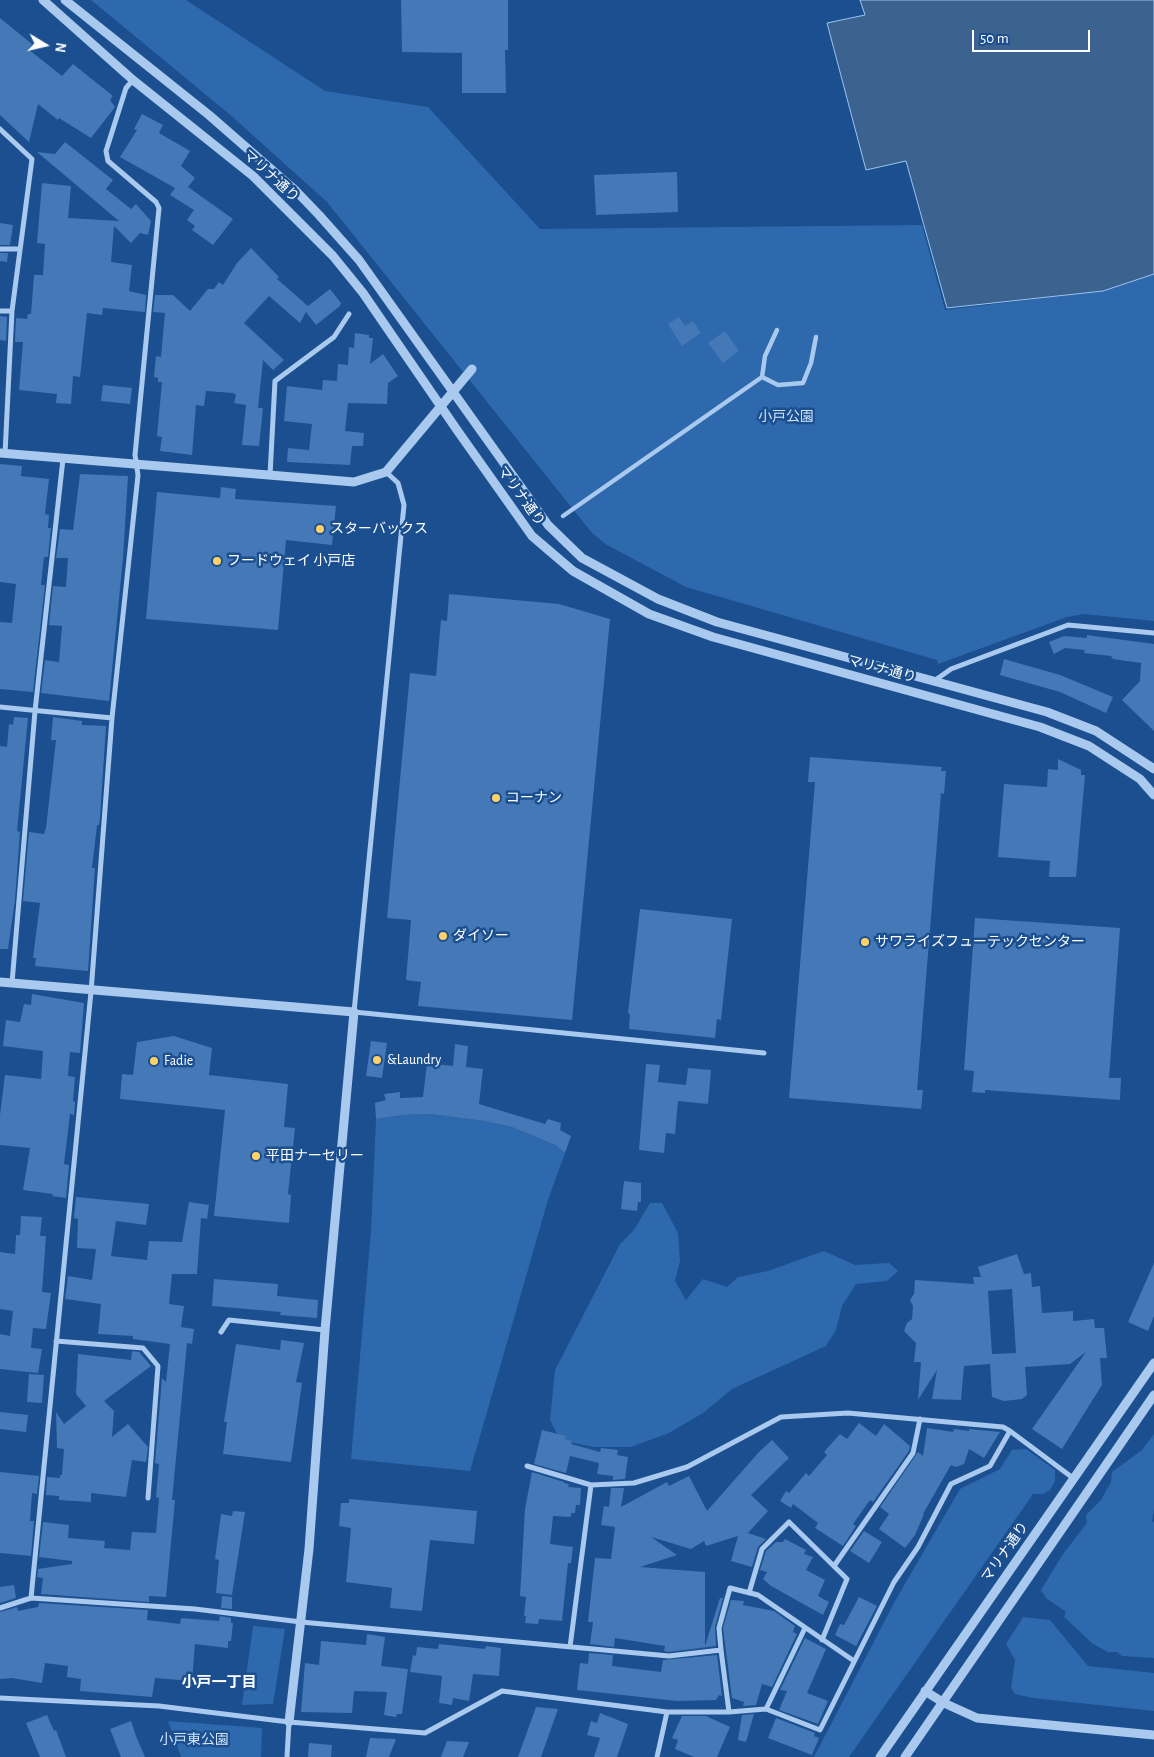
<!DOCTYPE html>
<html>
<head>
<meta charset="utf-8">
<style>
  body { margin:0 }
  #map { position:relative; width:1154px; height:1757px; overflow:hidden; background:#1b4f8f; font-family:"Alegreya Sans",sans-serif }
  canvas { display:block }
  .north { position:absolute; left:20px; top:20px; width:50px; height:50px; -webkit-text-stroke:4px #1b4f8f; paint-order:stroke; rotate:99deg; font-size:14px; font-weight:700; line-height:20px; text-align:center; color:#fff }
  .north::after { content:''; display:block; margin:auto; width:18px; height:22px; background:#fff; clip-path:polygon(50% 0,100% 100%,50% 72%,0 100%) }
  .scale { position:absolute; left:972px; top:30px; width:118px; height:22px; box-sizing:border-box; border:2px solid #fff; border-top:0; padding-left:6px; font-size:15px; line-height:18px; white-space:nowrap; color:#fff; -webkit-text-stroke:4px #1b4f8f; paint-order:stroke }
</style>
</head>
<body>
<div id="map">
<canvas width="1154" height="1757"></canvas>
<div class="north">N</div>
<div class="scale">50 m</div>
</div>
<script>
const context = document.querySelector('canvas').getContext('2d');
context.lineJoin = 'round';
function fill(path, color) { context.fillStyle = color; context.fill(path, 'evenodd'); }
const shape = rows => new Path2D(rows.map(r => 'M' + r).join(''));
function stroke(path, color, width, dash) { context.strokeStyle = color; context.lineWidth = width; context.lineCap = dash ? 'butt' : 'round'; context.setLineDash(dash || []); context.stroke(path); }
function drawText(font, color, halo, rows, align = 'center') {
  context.font = font + ' "Alegreya Sans","Noto Sans JP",sans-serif'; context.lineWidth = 5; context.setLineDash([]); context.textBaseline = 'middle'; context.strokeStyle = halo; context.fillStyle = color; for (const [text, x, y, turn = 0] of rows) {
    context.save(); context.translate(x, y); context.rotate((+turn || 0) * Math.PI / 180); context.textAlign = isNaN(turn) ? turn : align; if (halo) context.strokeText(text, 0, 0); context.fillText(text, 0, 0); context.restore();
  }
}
fill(shape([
  [91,0,186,0,325,91,428,107,540,229,922,225,945,310,1103,291,1154,274,1154,621,1084,614,1067,617,938,664,937,660,686,587,607,545,592,533,327,202,228,113],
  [430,1114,484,1121,512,1127,555,1145,565,1153,548,1200,470,1471,351,1459,371,1231,376,1119,403,1115],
  [650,1203,662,1203,678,1233,680,1261,675,1281,686,1300,703,1279,727,1287,738,1277,768,1271,824,1251,855,1265,889,1263,898,1271,887,1281,856,1284,842,1306,836,1330,826,1346,732,1389,703,1413,669,1433,631,1447,595,1447,573,1443,557,1434,550,1420,555,1370,620,1244,634,1230],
  [1154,1434,1154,1508,1152,1521,1154,1522,1154,1658,1122,1656,1117,1652,1108,1652,1093,1644,1064,1617,1066,1612,1046,1598,1041,1590,1063,1554,1087,1523,1086,1515,1101,1500,1111,1482,1112,1472,1142,1450],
  [1026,1449,1055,1470,1055,1481,1050,1490,1043,1494,1033,1494,849,1757,814,1757,895,1601,960,1489,1000,1469,1012,1450],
  [1023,1617,1050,1620,1088,1666,1154,1673,1154,1711,1033,1698,1015,1694,1011,1688,1015,1660,1006,1644],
  [253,1626,285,1629,273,1704,242,1705],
  [168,1721,262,1728,261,1757,181,1757]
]), '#2e69ad');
const water = shape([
  [860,0,1154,0,1154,274,1103,291,947,308,906,161,866,170,827,23,865,15,860,0]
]);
fill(water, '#3c6290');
stroke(water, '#9cc4f0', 1);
fill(shape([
  [401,0,508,0,508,50,505,50,506,93,462,93,462,53,402,52],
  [0,18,32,44,28,49,62,76,73,64,113,96,110,100,115,107,91,138,59,118,58,120,38,104,29,142,0,115],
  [142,114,163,125,159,133,190,151,181,166,195,178,188,187,233,219,213,245,192,230,195,226,187,220,194,210,170,195,175,188,120,157,137,130,134,129],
  [65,142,113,180,106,189,131,209,136,204,151,221,148,235,140,233,131,243,114,226,111,262,132,265,129,291,146,295,145,312,103,308,102,315,87,313,80,377,73,376,71,404,56,403,57,394,19,390,23,342,15,342,16,318,27,319,28,314,31,314,34,275,43,275,45,244,37,243,42,183,71,186,68,218,119,221,37,152,55,154],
  [677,172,678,212,596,215,594,175],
  [0,223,13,225,10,245,0,245],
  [251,248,279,277,277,279,308,306,330,289,341,303,340,306,316,325,306,312,300,323,269,296,244,323,284,360,273,370,263,360,258,408,263,408,259,446,242,445,246,405,234,403,236,395,233,393,206,391,204,406,196,405,192,455,160,451,162,437,157,436,162,382,158,382,158,378,154,377,156,356,161,357,165,313,153,312,155,295,173,295,190,311,208,289,214,289,219,282,223,285,237,263],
  [0,253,8,253,7,262,0,261],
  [0,316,7,317,6,341,0,340],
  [679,317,685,326,693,321,701,333,682,346,668,324],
  [725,331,739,351,723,363,708,343],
  [355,333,369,335,369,338,373,338,370,364,383,354,398,376,388,383,387,404,348,403,345,431,364,433,363,446,352,446,350,465,287,462,288,448,309,450,312,424,284,421,287,386,322,390,323,380,337,381,338,364,348,365,349,347,354,348],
  [103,385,132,388,130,404,101,401],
  [0,464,22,466,21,476,49,479,45,514,49,515,48,528,51,528,48,557,44,557,41,585,45,585,33,692,0,689,0,622,12,623,16,584,0,582],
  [80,474,128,476,123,558,109,701,41,693,45,660,59,662,62,626,49,625,53,586,66,587,68,558,56,558,60,529,73,530],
  [221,487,236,489,235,499,336,506,332,545,286,540,278,630,146,619,157,492,220,498],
  [449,594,559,604,610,619,572,1020,418,1006,421,982,406,980,411,920,387,918,410,673,436,676,441,620,447,621],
  [1087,635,1154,644,1154,731,1122,700,1140,681,1141,663,1113,659,1111,656,1084,653,1085,650,1065,648,1054,654,1049,642,1064,636,1087,638],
  [1004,659,1060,675,1113,697,1106,713,1060,692,1000,675],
  [14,717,28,718,17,831,20,832,15,900,8,949,0,949,0,746,7,747,9,724,13,725],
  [53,717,82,721,82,725,106,726,100,817,99,825,97,825,92,868,95,868,88,971,35,966,36,958,33,958,40,903,23,901,29,832,44,834,46,828,56,740,51,740],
  [810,757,942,767,941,771,946,771,944,794,941,793,917,1090,923,1090,921,1109,789,1098,815,782,808,782],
  [1058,759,1081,770,1081,775,1085,775,1076,877,1049,877,1050,861,998,857,1004,784,1047,787,1048,769,1058,770],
  [640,909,732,919,721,1020,717,1019,715,1038,629,1029,630,1014,628,1013],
  [975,918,1120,928,1109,1078,1121,1078,1120,1100,985,1090,985,1093,972,1092,974,1071,964,1070],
  [32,994,84,1003,80,1053,70,1052,68,1076,75,1077,73,1101,75,1102,74,1115,70,1114,64,1164,69,1165,66,1198,52,1196,53,1194,23,1190,30,1148,0,1145,0,1115,5,1075,41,1079,43,1051,3,1046,6,1020,20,1022,24,1004,31,1005],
  [174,1036,212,1048,209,1075,288,1084,284,1127,295,1128,288,1194,291,1195,289,1223,214,1216,225,1110,120,1099,122,1074,133,1075,137,1042],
  [371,1041,387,1043,382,1078,366,1076],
  [455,1044,468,1046,466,1067,483,1069,479,1104,545,1124,548,1119,561,1123,560,1130,571,1136,565,1153,555,1145,512,1127,484,1121,430,1114,403,1115,376,1119,375,1103,386,1100,384,1094,400,1092,400,1098,423,1097,427,1063,453,1066],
  [646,1064,660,1065,658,1082,686,1085,688,1068,711,1070,708,1104,678,1101,675,1134,666,1133,664,1153,639,1150],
  [624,1181,641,1183,641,1202,638,1202,637,1211,621,1209],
  [76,1197,149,1204,146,1225,116,1221,111,1256,147,1260,149,1241,182,1242,189,1202,209,1205,207,1219,201,1218,197,1274,172,1274,169,1304,184,1306,181,1327,194,1329,192,1344,187,1343,172,1500,175,1500,166,1597,149,1596,149,1602,41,1594,43,1578,37,1577,38,1569,72,1564,72,1561,39,1557,43,1522,69,1525,68,1538,105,1541,104,1548,130,1550,132,1532,156,1533,159,1498,156,1497,159,1464,155,1463,162,1378,166,1382,170,1344,133,1339,133,1336,98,1334,101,1304,65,1299,68,1276,92,1280,96,1249,77,1248,78,1219,74,1218],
  [21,1216,42,1217,40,1236,46,1236,42,1292,51,1293,46,1329,33,1328,31,1348,42,1349,38,1373,0,1369,0,1334,10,1336,13,1311,0,1309,0,1252,15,1254,16,1235,20,1235],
  [1017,1254,1024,1274,1031,1273,1032,1287,1040,1286,1042,1313,1073,1311,1073,1321,1094,1319,1095,1328,1104,1328,1107,1358,1100,1358,1102,1385,1062,1449,1032,1429,1086,1352,1070,1364,1025,1367,1027,1395,1022,1399,1004,1401,992,1397,990,1364,964,1366,961,1400,932,1399,937,1370,918,1400,921,1362,914,1362,916,1343,904,1331,907,1323,912,1319,913,1306,910,1300,914,1294,915,1280,974,1284,973,1277,981,1277,978,1267],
  [1012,1289,1016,1353,992,1354,988,1291],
  [1154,1263,1154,1316,1148,1331,1128,1322],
  [214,1279,278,1284,277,1296,318,1300,317,1318,280,1315,281,1312,212,1306],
  [281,1340,304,1343,296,1382,302,1383,291,1462,223,1454,227,1422,224,1422,236,1344,280,1350],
  [132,1351,139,1352,151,1366,104,1401,114,1411,112,1437,128,1424,148,1447,146,1462,132,1460,126,1497,91,1493,91,1502,59,1500,59,1496,46,1495,47,1477,60,1478,60,1475,62,1475,64,1449,57,1448,56,1412,64,1424,86,1406,76,1394,78,1354,131,1360],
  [29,1374,44,1375,42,1403,27,1402],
  [0,1412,28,1415,26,1432,0,1429],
  [859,1423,876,1436,884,1424,910,1446,909,1451,873,1502,870,1500,853,1524,856,1526,843,1546,815,1528,818,1523,793,1504,791,1508,780,1501,786,1491,789,1493,806,1473,809,1476,827,1455,824,1452,840,1434,847,1439],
  [927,1428,953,1432,954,1429,969,1431,969,1429,1000,1432,984,1458,969,1449,964,1464,956,1467,951,1465,923,1514,924,1514,915,1535,905,1548,879,1529,889,1514,880,1507,918,1452,923,1456],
  [542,1430,566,1436,565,1439,572,1441,571,1444,600,1452,601,1448,618,1450,617,1455,628,1457,625,1479,613,1480,613,1476,597,1474,599,1463,570,1456,566,1473,534,1464],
  [772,1440,789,1458,751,1495,768,1511,748,1533,766,1539,758,1547,752,1567,731,1561,738,1536,706,1546,704,1541,691,1549,651,1537,677,1555,640,1567,705,1572,705,1646,720,1598,723,1598,715,1627,716,1646,669,1652,664,1651,665,1646,615,1638,614,1647,590,1644,593,1622,588,1622,595,1558,611,1559,615,1527,601,1525,604,1506,609,1507,611,1488,624,1488,621,1507,667,1482,669,1486,689,1476,707,1511,759,1452],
  [0,1472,39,1476,37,1494,32,1493,30,1521,34,1521,31,1556,0,1553],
  [532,1472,564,1482,564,1483,569,1484,568,1487,581,1488,580,1505,576,1505,575,1513,571,1513,571,1517,553,1516,550,1544,573,1547,571,1563,568,1563,562,1621,539,1619,538,1624,525,1623,526,1616,524,1616,526,1597,520,1596,525,1509],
  [349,1499,477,1511,474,1544,430,1540,422,1611,390,1608,392,1588,346,1582,351,1528,339,1526,341,1503,349,1503],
  [233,1511,245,1512,232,1595,216,1593,219,1560,215,1559,221,1514,232,1516],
  [864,1531,882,1542,869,1563,850,1551],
  [785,1539,806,1550,804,1554,813,1557,806,1570,825,1580,818,1596,829,1602,823,1615,771,1586,763,1579,767,1572,760,1570,766,1551,776,1542,783,1542],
  [14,1585,16,1598,0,1603,0,1587],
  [222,1596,232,1597,232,1609,221,1608],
  [859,1597,877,1606,856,1646,835,1635,840,1624,844,1625],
  [731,1600,744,1601,743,1605,774,1611,795,1626,793,1632,797,1634,772,1687,762,1684,756,1705,743,1706,744,1702,732,1698,723,1628],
  [39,1603,148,1610,147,1620,180,1624,181,1618,219,1621,220,1616,231,1618,231,1623,233,1623,231,1641,228,1641,228,1648,195,1644,192,1681,155,1678,152,1697,80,1691,81,1679,67,1677,68,1666,45,1663,42,1683,12,1678,0,1679,0,1612,17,1607,18,1611,38,1607],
  [367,1634,385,1637,381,1666,408,1669,402,1714,397,1714,396,1717,384,1715,387,1692,354,1691,352,1713,301,1712,305,1663,319,1665,321,1641,366,1645],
  [805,1638,826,1649,807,1693,828,1701,818,1724,779,1710,787,1691,780,1690],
  [439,1644,485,1649,486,1646,501,1648,499,1676,473,1674,469,1701,453,1698,452,1705,439,1703,442,1676,410,1672,413,1655,416,1656,417,1647,438,1649],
  [589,1653,613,1655,612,1666,661,1672,663,1660,717,1655,722,1696,719,1695,716,1700,677,1701,577,1690,580,1663,588,1664],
  [536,1707,558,1709,541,1757,518,1757],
  [600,1713,628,1724,617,1757,594,1757,600,1738,587,1735,591,1721,597,1723],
  [754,1714,746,1742,738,1740,742,1715],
  [47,1715,54,1731,56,1730,66,1757,40,1757,26,1723],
  [682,1716,706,1716,730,1727,717,1757,694,1757,675,1749,678,1740,672,1738],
  [776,1718,815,1733,814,1736,819,1738,812,1755,768,1738],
  [131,1721,136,1736,145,1757,121,1757,110,1729],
  [370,1738,396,1739,389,1757,366,1757],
  [447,1741,469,1742,463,1757,441,1757],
  [309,1743,332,1745,331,1757,308,1757]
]), '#4478b7');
stroke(shape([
  [777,330,765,356,762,377,778,385,803,383,811,363,816,337],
  [563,516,762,377]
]), '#a9c9ee', 4.5);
stroke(shape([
  [0,129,32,159,12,311,5,454],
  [0,249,19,249],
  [0,311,12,311],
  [386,472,398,483,404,505,354,1012,764,1053],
  [270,475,275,381,334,337,349,314],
  [934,681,951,669,1068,625,1154,633],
  [0,707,112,718],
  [12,983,35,711,63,459],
  [221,1332,229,1320,325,1330],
  [56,1341,143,1348,158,1366,148,1498],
  [527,1466,591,1485,634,1483,687,1467,781,1417,848,1413,1003,1427,1010,1431],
  [834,1566,913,1453,920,1419],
  [749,1593,762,1549,789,1522,847,1579,822,1640],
  [31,1598,195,1609,301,1622,669,1656,721,1650,729,1712,766,1709,820,1730,894,1582,918,1547,951,1484,990,1466,1010,1431,1073,1478],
  [0,1608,31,1598,91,992,112,718,138,475,135,455,159,208,156,202,108,161,106,151,126,88,133,80],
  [570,1647,591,1485],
  [721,1650,719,1628,730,1588,758,1595,854,1661],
  [0,1698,159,1706,289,1722,425,1733,502,1691,667,1712,657,1757],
  [766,1709,805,1628],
  [667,1712,729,1712],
  [287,1757,289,1722]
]), '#a9c9ee', 5);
stroke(shape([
  [43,0,133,80,253,176,333,256,363,293,457,430,532,536,573,571,649,614,713,637,1040,727,1089,746,1140,779,1154,795],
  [65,0,209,115,296,191,319,215,359,260,548,525,582,558,658,599,717,622,1047,712,1096,731,1154,769],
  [0,453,354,482,386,472,472,369],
  [0,982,354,1012,325,1330,309,1549,289,1722],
  [925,1691,944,1703,977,1718,1154,1735],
  [880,1757,1154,1363],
  [905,1757,1154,1395]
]), '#a9c9ee', 9);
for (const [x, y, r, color] of [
  [320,529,5,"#ffd166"],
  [217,561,5,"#ffd166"],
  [496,798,5,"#ffd166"],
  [443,936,5,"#ffd166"],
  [865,942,5,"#ffd166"],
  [377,1060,5,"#ffd166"],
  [154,1061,5,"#ffd166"],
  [256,1156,5,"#ffd166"]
]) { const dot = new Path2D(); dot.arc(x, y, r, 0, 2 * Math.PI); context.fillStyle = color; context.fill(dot); stroke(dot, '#1b4f8f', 2); }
drawText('14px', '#fff', '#1b4f8f', [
  ["マリナ通り",271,176,42],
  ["マリナ通り",521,496,54],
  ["マリナ通り",882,669,15],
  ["マリナ通り",1005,1552,-55]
]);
drawText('14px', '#cfe3fa', '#1b4f8f', [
  ["小戸公園",786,417],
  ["小戸東公園",194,1740]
]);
drawText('14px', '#fff', '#1b4f8f', [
  ["スターバックス",330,529],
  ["フードウェイ 小戸店",227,561],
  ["コーナン",506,798],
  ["ダイソー",453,936],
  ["サワライズフューテックセンター",875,942],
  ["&Laundry",387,1060],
  ["Fadie",164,1061],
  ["平田ナーセリー",266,1156]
], 'left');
drawText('bold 15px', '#fff', '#1b4f8f', [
  ["小戸一丁目",219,1682]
]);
</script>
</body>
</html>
